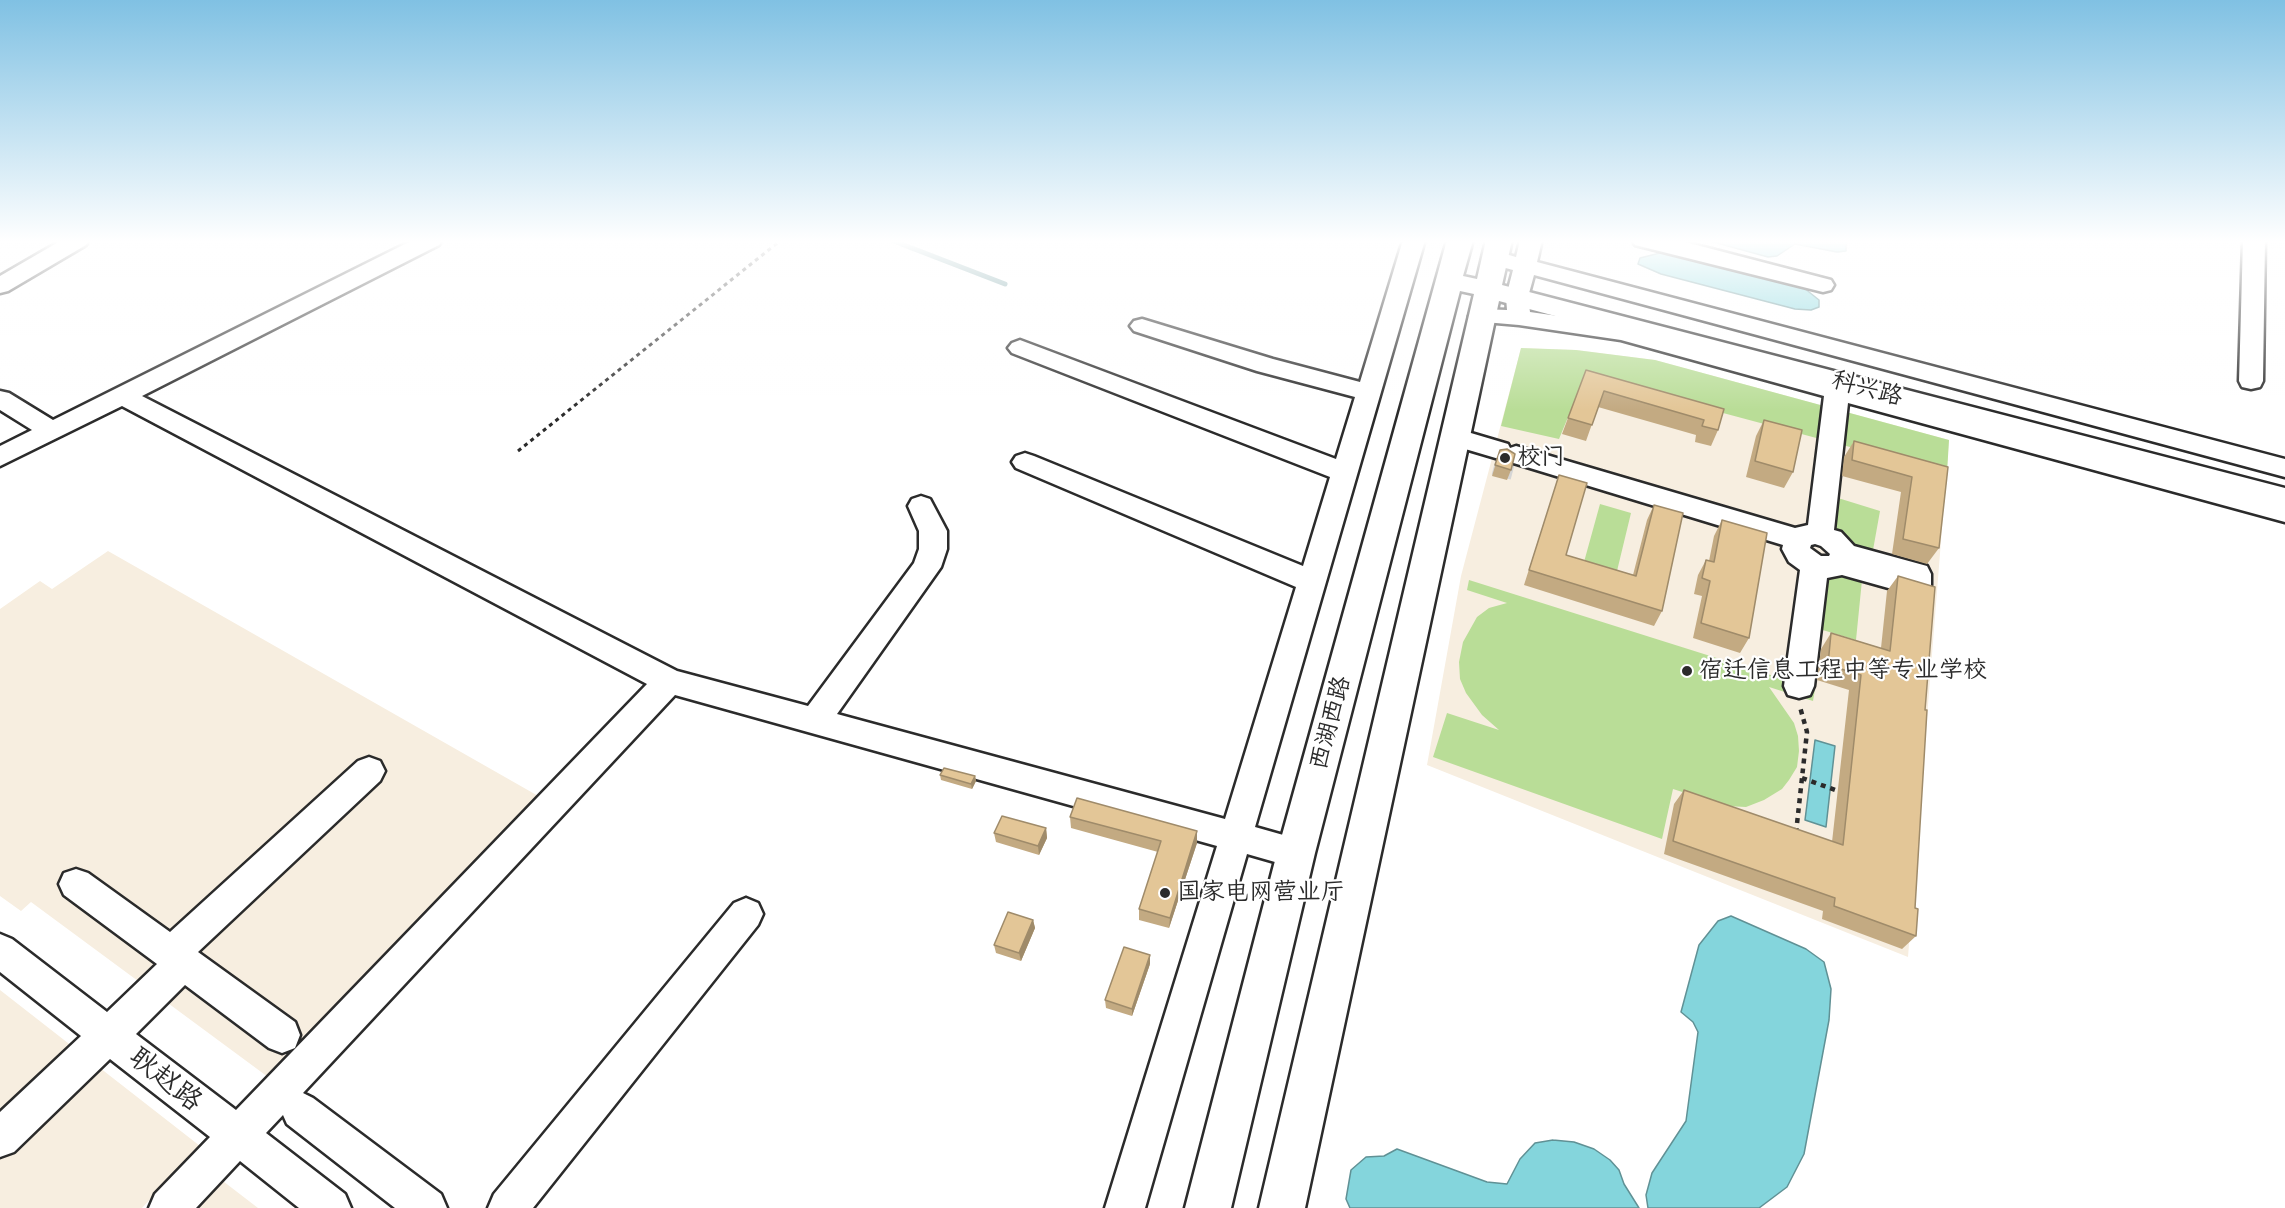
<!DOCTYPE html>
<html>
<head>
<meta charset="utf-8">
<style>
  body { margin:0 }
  canvas { display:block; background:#fff }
</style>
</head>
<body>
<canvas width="2285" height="1208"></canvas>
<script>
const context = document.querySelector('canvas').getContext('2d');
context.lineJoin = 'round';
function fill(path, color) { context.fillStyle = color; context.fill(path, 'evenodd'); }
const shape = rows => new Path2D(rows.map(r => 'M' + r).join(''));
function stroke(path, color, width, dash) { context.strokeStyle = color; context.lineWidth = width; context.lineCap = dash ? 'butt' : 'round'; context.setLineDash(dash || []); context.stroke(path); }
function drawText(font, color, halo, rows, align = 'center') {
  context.font = font + ' Caveat,"LXGW WenKai TC",sans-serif'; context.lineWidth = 4.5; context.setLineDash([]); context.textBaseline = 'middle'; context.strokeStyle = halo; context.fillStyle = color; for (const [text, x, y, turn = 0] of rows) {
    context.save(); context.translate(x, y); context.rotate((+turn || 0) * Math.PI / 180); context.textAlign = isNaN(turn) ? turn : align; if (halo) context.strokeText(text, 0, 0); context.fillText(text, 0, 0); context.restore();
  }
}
fill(shape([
  [1521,348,1576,350,1655,360,1949,440,1908,957,1427,765,1461,576],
  [108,551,540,797,268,1077,31,902,21,911,0,896,0,609,40,581,52,589],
  [0,990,200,1146,142,1208,0,1208],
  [219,1178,258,1208,192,1208]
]), '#f7eee0');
fill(shape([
  [1521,348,1576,350,1655,360,1949,440,1947,473,1585,376,1559,439,1501,426],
  [1838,498,1880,511,1873,550,1854,545,1831,533],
  [1600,504,1631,513,1617,571,1584,562],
  [1840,573,1862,580,1856,640,1816,628,1824,575],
  [1469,580,1815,689,1813,701,1769,687,1794,723,1798,736,1799,751,1797,767,1789,780,1782,789,1764,800,1746,807,1726,806,1673,789,1662,839,1433,757,1447,713,1499,730,1482,715,1466,693,1460,679,1459,662,1463,642,1477,617,1489,608,1507,603,1467,590]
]), '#b9dd97');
const water = shape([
  [1706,240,1846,240,1846,251,1837,252,1795,244,1777,256,1768,257,1706,240],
  [1668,251,1799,284,1819,300,1819,307,1811,310,1795,309,1661,274,1638,264,1640,258,1668,251],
  [1815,740,1835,746,1826,827,1805,820,1815,740],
  [1731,916,1806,949,1824,962,1831,989,1829,1020,1804,1154,1787,1187,1759,1208,1648,1208,1646,1195,1652,1173,1686,1121,1698,1032,1693,1022,1681,1012,1699,945,1718,921,1731,916],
  [1553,1140,1574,1142,1594,1149,1610,1160,1619,1170,1624,1184,1639,1208,1350,1208,1346,1199,1351,1170,1366,1157,1384,1156,1397,1149,1487,1182,1507,1184,1520,1159,1535,1143,1553,1140]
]);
fill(water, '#84d5dc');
stroke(water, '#609195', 1.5);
stroke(shape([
  [891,240,1005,284]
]), '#609195', 5);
stroke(shape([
  [1495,462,1514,467]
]), '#d5d5d5', 26, [26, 13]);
const minor = shape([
  [62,240,89,240,86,245,8,291,0,293,0,276,62,240],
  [413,240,442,240,439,245,142,396,677,671,808,706,914,563,919,549,919,531,908,506,912,499,921,496,930,499,947,531,947,549,941,567,837,714,1225,819,1296,587,1016,468,1012,462,1016,456,1025,453,1034,456,1303,566,1330,477,1012,353,1008,348,1012,343,1020,340,1028,343,1336,459,1355,397,1257,371,1134,331,1130,326,1134,321,1142,319,1273,359,1360,382,1403,240,1425,240,1255,827,1308,842,1313,853,1308,864,1296,868,1247,854,1145,1208,1105,1208,1217,846,675,695,303,1093,313,1098,441,1194,447,1208,395,1208,287,1124,283,1115,266,1133,345,1194,351,1208,299,1208,240,1161,196,1208,149,1208,155,1194,210,1137,110,1059,14,1152,0,1157,0,1112,81,1036,0,972,0,934,12,939,107,1012,157,964,64,895,59,884,64,873,76,869,88,873,170,932,358,761,369,757,380,761,385,771,380,781,198,952,295,1022,300,1035,295,1048,282,1053,269,1048,185,985,136,1034,236,1110,647,684,122,406,0,466,0,446,32,430,0,410,0,391,9,393,53,420,413,240],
  [1520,240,1542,240,1537,262,2285,459,2285,477,1534,275,1528,297,1530,312,1621,325,1827,380,1829,376,1838,374,1847,376,1850,386,2285,502,2285,522,1848,403,1834,530,1841,532,1854,546,1927,566,1931,574,1931,585,1927,593,1917,596,1842,575,1827,578,1814,686,1810,695,1799,698,1788,695,1784,686,1800,570,1789,562,1782,549,1783,545,1507,461,1505,457,1499,459,1445,443,1441,437,1445,431,1454,428,1508,444,1510,448,1516,446,1795,528,1808,525,1824,396,1621,340,1519,325,1473,321,1469,316,1473,311,1481,309,1507,310,1506,297,1513,270,1487,263,1484,258,1487,253,1495,251,1516,257,1520,240],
  [1815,544,1821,546,1830,554,1829,556,1821,556,1810,548,1811,545,1815,544],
  [1632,240,1685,242,1831,280,1834,285,1831,290,1823,292,1635,245,1632,240],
  [2243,240,2265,240,2263,381,2260,387,2251,389,2242,387,2239,381,2243,240],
  [746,898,758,903,763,914,758,925,533,1208,488,1208,494,1194,734,903,746,898]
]);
const major = shape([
  [1447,240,1473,240,1463,276,1477,279,1486,240,1512,240,1502,285,2285,488,2285,510,1499,301,1305,1208,1259,1208,1474,294,1460,291,1315,853,1231,1208,1185,1208,1277,853,1447,240]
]);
stroke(minor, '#2b2b2b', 5);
stroke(major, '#2b2b2b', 5);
stroke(shape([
  [518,451,781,240]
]), '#2b2b2b', 3, [4, 4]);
stroke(shape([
  [1802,778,1838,791],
  [1796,833,1807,732,1800,707]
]), '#2b2b2b', 4.5, [5, 5]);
fill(minor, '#fff');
fill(major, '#fff');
fill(shape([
  [1586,370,1724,409,1718,430,1711,446,1695,442,1696,435,1598,407,1586,441,1562,434],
  [1764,420,1793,472,1784,488,1746,477,1756,436],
  [1854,441,1948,467,1939,548,1927,564,1892,554,1901,492,1842,476,1844,457],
  [1500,450,1511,470,1507,480,1492,476],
  [1559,475,1566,555,1633,575,1647,520,1654,505,1662,611,1654,626,1524,585],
  [1722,520,1749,638,1740,653,1693,638,1702,596,1694,594,1698,575,1706,560,1709,561,1714,536],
  [1898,576,1925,710,1915,908,1916,936,1902,949,1822,919,1823,911,1664,854,1674,804,1684,790,1832,842,1849,690,1817,680,1821,649,1831,633,1881,648,1887,591],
  [940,775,975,776,976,781,972,789,941,780],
  [1070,817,1197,843,1169,928,1139,920,1139,909,1158,852,1071,828],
  [1046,828,1047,838,1039,855,996,842,994,833],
  [1033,920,1035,928,1021,961,996,953,994,945],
  [1150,964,1132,1016,1106,1008,1105,1000]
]), '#c3aa82');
fill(shape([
  [975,776,976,781,972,789,971,784],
  [1046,828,1047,838,1039,855,1038,846],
  [1197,831,1197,843,1169,928,1170,918],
  [1033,920,1035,928,1021,961,1019,953],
  [1150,955,1150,964,1132,1016,1132,1009]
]), '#9f8b6a');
const building = shape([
  [1586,370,1724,409,1718,430,1702,426,1704,420,1604,391,1592,425,1568,418,1586,370],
  [1764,420,1802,430,1793,472,1755,461,1764,420],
  [1854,441,1948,467,1939,548,1903,539,1912,477,1852,460,1854,441],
  [1507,449,1515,454,1511,470,1495,465,1500,450,1507,449],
  [1559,475,1587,483,1566,555,1636,576,1654,505,1683,513,1662,611,1529,570,1559,475],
  [1722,520,1767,533,1749,638,1701,623,1710,581,1702,578,1706,560,1714,562,1722,520],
  [1898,576,1935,587,1925,710,1927,710,1915,908,1918,909,1916,936,1834,906,1835,898,1673,841,1684,790,1843,845,1861,675,1828,665,1831,633,1890,651,1898,576],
  [944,768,975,776,971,784,940,775,944,768],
  [1077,798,1197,831,1170,918,1139,909,1161,841,1070,817,1077,798],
  [1002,816,1046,828,1038,846,994,833,1002,816],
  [1008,912,1033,920,1019,953,994,945,1008,912],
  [1124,947,1150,955,1132,1009,1105,1000,1124,947]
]);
fill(building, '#e3c697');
stroke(building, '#9f8b6a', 1.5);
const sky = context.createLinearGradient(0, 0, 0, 410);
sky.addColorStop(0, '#80c1e3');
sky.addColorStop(0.59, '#fff');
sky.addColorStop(1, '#ffffff00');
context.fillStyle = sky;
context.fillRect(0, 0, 2285, 410);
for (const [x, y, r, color] of [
  [1505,458,6,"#2b2b2b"],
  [1687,671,6,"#2b2b2b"],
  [1165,893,6,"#2b2b2b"]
]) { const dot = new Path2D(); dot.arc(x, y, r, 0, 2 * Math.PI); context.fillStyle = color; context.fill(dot); stroke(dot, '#fff', 2); }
drawText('24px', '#2b2b2b', '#fff', [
  ["科兴路",1867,389,15],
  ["西湖西路",1331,723,-75]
]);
drawText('24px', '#2b2b2b', '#fff', [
  ["校门",1517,458],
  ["宿迁信息工程中等专业学校",1699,671],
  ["国家电网营业厅",1177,893]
], 'left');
drawText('28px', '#2b2b2b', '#fff', [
  ["耿赵路",165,1080,38]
]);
</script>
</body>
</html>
